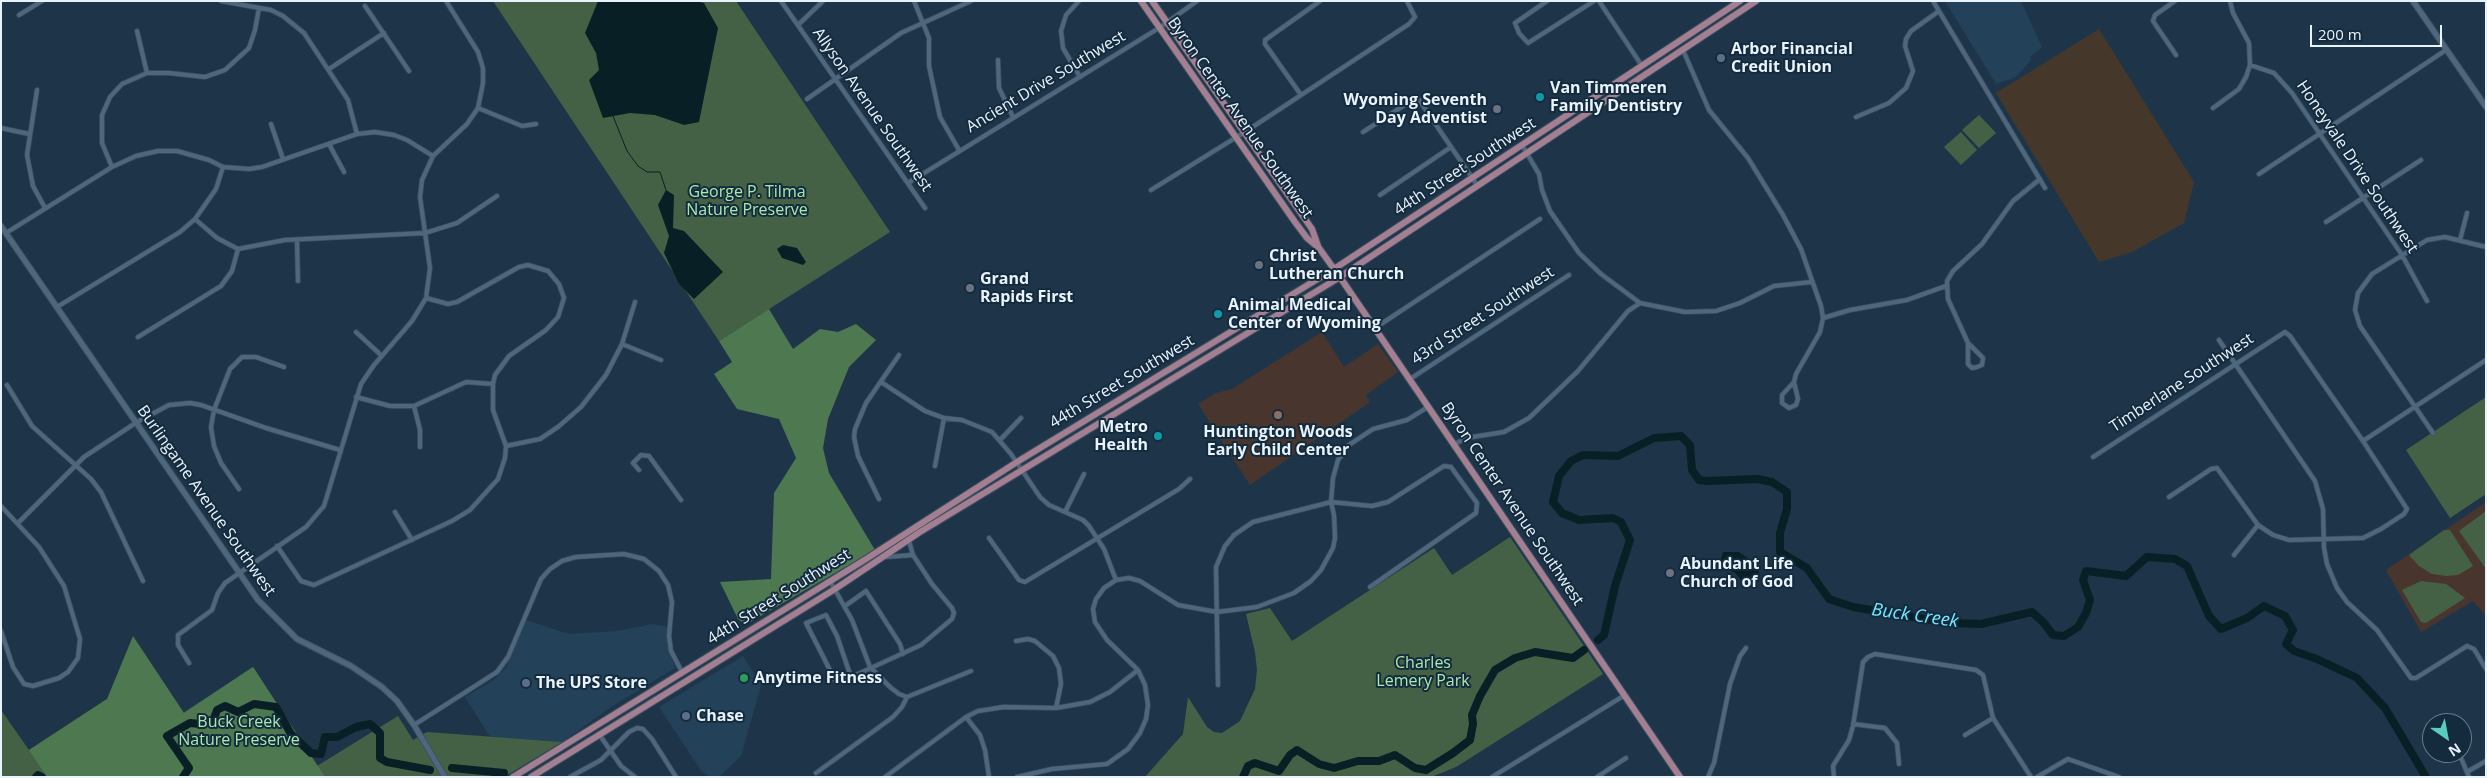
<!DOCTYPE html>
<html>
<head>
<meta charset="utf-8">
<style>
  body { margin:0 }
  #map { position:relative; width:2487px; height:778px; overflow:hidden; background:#1e3549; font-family:"Open Sans",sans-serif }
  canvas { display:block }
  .frame { position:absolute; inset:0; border:2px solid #e8f3fe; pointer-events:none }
  .north { position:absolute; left:2422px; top:713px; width:50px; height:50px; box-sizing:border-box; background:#142b3e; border:1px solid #697b8b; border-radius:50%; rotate:147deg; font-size:14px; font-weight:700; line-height:20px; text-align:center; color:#e8f3fe }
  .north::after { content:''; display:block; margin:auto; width:18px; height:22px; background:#59cebf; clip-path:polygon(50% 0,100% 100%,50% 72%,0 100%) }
  .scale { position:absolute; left:2310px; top:25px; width:132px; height:22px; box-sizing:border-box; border:2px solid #e8f3fe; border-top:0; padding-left:6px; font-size:15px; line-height:18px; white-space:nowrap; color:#e8f3fe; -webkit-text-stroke:4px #142b3e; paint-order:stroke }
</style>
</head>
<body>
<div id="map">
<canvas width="2487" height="778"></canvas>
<div class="frame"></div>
<div class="north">N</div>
<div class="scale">200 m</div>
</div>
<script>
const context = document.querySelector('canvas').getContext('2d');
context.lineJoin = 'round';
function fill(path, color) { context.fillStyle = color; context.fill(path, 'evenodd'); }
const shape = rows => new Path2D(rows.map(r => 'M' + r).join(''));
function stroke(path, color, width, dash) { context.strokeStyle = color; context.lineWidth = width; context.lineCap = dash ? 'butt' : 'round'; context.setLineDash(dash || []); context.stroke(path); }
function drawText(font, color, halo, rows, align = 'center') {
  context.font = font + ' "Open Sans",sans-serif'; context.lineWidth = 4; context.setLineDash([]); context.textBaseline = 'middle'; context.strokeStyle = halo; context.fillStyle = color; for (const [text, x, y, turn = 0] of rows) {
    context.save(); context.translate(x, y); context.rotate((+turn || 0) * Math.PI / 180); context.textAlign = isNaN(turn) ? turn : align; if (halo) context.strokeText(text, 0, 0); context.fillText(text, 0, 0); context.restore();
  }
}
fill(shape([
  [1945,1,2021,1,2042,47,2030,57,2031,60,2016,77,1996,84],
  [526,620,569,634,617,631,653,624,667,627,667,644,675,668,611,707,562,742,490,737,465,697,494,680,506,667],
  [743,656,761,685,741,756,719,777,711,777,702,772,659,707]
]), '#234159');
fill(shape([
  [2099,29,2194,182,2184,223,2132,252,2099,262,1996,93]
]), '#45382a');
fill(shape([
  [1322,332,1344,367,1378,344,1398,372,1366,395,1370,402,1250,485,1198,404,1216,393,1232,389],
  [2486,502,2486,616,2473,601,2421,632,2386,570]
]), '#48362e');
fill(shape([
  [493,1,736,1,890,232,719,341],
  [1979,115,1996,133,1979,148,1962,130],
  [1961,132,1977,150,1961,165,1944,147],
  [2486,397,2486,494,2450,518,2406,450],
  [2486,511,2486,569,2459,531],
  [2444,530,2450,530,2473,566,2458,575,2447,576,2432,574,2419,566,2409,555],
  [1510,537,1603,674,1456,767,1431,777,1145,777,1183,734,1188,697,1207,727,1214,732,1222,733,1240,721,1255,689,1257,670,1255,652,1246,614,1270,608,1292,641,1434,548,1452,575],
  [2421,581,2446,584,2465,598,2426,623,2421,622,2402,590],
  [253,667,317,766,398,716,413,740,427,732,562,742,504,777,1,777,1,710,29,750,107,699,136,744]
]), '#456145');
fill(shape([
  [769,309,793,349,820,329,838,332,856,324,876,340,849,367,828,419,823,448,829,473,875,550,745,625,738,619,720,582,771,579,774,493,796,458,779,419,737,409,714,374,732,362,719,341],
  [133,636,184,713,253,667,325,777,47,777,29,750,107,699]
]), '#4e7850');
fill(shape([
  [598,1,697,1,704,3,718,28,699,122,684,125,655,115,630,113,603,118,589,80,599,70,596,53,585,33],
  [666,190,674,195,673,228,684,231,723,272,694,299,679,284,664,253,669,236,658,205],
  [783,245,797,248,806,262,803,265,782,258,777,249],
  [1723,552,1739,552,1748,558,1759,572,1758,579,1741,580,1735,573,1724,568,1720,562]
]), '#082025');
stroke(shape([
  [613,116,627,151,638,166,647,172,660,172,666,190]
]), '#082025', 1);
stroke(shape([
  [1598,640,1604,635,1615,586,1630,540,1621,522,1613,518,1579,520,1562,513,1553,502,1559,476,1571,461,1583,455,1618,456,1654,438,1681,436,1690,445,1692,470,1699,480,1707,481,1757,479,1772,482,1787,492,1787,509,1780,533,1780,552,1807,568,1829,599,1853,607,1949,623,1981,624,2032,612,2044,623,2053,635,2064,636,2078,627,2086,613,2090,600,2083,580,2086,571,2126,576,2147,557,2175,559,2187,566,2209,616,2221,629,2247,618,2264,606,2285,616,2293,630,2286,644,2294,651,2317,659,2357,678,2385,708,2426,777],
  [452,768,504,773],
  [36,777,38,775,42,777],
  [183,777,189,768,167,736,190,723,200,724,213,721,217,710,225,706,238,712,254,704,276,707,291,734,311,753,321,754,325,737,337,737,356,727,370,724,380,733,380,758,387,762,430,770],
  [1243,777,1248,766,1255,763,1279,771,1290,755,1297,750,1319,764,1334,768,1358,761,1379,761,1395,755,1415,768,1426,770,1453,753,1470,740,1473,724,1472,715,1480,696,1495,670,1515,658,1535,652,1573,658,1584,650]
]), '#082025', 8);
const minor = shape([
  [221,1,271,10,283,16,304,33,348,100,357,134],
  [781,1,925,208],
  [914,1,929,38,929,66,940,117,959,150],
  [1079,1,1066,15,1061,31,1063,48,1080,77],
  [1547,1,1515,23,1519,33,1528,43,1594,1],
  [1599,1,1642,66],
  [1933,1,2045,188],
  [2175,1,2155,15,2153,21,2176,55],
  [365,6,409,71],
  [19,15,42,1],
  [798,25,823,1],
  [137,31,147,73],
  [1683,50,1709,110,1748,158,1783,215,1801,249,1821,306,1823,318,1820,332,1796,374,1794,382,1782,395,1782,403,1789,408,1796,405,1798,399,1794,382],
  [998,60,999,88,1013,117],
  [2250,65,2274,73,2292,93,2402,255,2427,301],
  [329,69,384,33],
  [37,90,27,155,33,186,45,208],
  [1301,95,1265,44,1265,40,1320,1],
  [807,99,901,33,971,1],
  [478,108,522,126,536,124],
  [2213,108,2239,89,2246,77,2250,65,2249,43,2233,13,2230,1],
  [1856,117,1889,103,1906,88,1913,71,1905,46,1906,39,1911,31,1939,11],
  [271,124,283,159],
  [1,128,29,134],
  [1363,132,1417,97,1477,185],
  [329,144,344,172],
  [1522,145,1539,174,1542,190,1550,211,1579,253,1601,274,1640,303,1685,312,1716,311,1740,303,1774,286,1812,282],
  [112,167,102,143,102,115,110,97,122,84,147,73,169,73,205,77,225,70,249,48,255,30,259,8],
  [2259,174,2446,50],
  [908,183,1159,28,1197,1],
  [1151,190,1248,130,1409,24,1415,17,1407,1],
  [1380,195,1451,147],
  [195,219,217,238,238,249,285,240,425,233,457,223,497,196],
  [2326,222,2421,160],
  [6,233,112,167,136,156,158,151,177,151,209,160,223,167,249,169,262,167,357,134,375,132,394,135,407,140,433,156],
  [2460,240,2467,213],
  [297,241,298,281],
  [57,307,180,232,195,219,216,189,223,167],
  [1823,318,1850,310,1907,300,1946,286],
  [1375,328,1540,219],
  [356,332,382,356],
  [138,337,221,286,232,271,238,249],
  [2219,340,2315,481,2323,509,2324,548,2327,564,2337,588,2347,602,2377,630,2411,678,2416,678,2467,646,2474,649,2486,669],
  [1968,343,1968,364,1972,368,1977,367,1982,365,1983,358,1968,343,1948,299,1947,281,1953,271,1982,244,2013,201,2040,179],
  [622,344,661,360],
  [1410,379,1569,275],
  [881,382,925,411,944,418,962,420,992,432,1011,454,1040,497,1049,505,1083,520,1089,526,1104,549,1116,580],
  [7,385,32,426,91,479,101,492,143,581],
  [356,397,390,406,414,406,466,382,493,384],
  [414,406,420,430,420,447],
  [2433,433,2360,326,2355,310,2358,293,2372,274,2427,240,2445,237,2486,247],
  [1000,440,1021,418],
  [2363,441,2486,360],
  [1455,444,1466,438,1504,432,1529,418,1578,371,1628,311,1640,303],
  [506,446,540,439,558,427,581,407,606,375,622,344,635,302],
  [2093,457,2285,332,2290,336,2363,441,2407,509,2404,514,2381,529,2363,538,2289,540,2273,535,2258,525,2217,468,2211,469,2169,497],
  [935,466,944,418],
  [639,470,633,463,641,455,649,456,681,500],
  [239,489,221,463,214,446,211,427,214,410,230,369,242,357,256,357,284,367],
  [879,499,858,456,854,437,855,429,866,403,899,355],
  [1,506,39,547,64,586,80,639,78,658,68,672,59,678,33,686,24,684,13,667,1,631],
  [395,512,412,540],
  [1065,512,1084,474],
  [18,523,84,457,137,422,169,405,190,403,201,405,266,428,340,450],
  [989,538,1019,580,1025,582,1179,489,1190,479],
  [277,546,301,581,314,585,452,521,470,510,498,479,505,458,506,446,493,410,493,384,495,375,509,356,546,330,558,317,564,298,559,284,548,271,528,265,519,267,457,302,448,304,426,298],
  [2234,555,2258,525],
  [886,557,913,555],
  [830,581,852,620,870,667,890,687,899,694,907,697,971,671],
  [845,606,866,591,900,644,903,654],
  [1016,641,1028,639,1035,641,1053,656,1059,668,1061,684,1056,708],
  [189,663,178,645,178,635,212,610,218,593,225,583,306,527,324,506,361,384,374,365,412,321,426,298,430,268,420,197,422,180,433,156,467,124,478,108,483,83,483,68,478,52,446,1],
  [851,677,837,636,826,615,806,623,836,682,851,677,860,673,921,645,952,619,954,613,952,608,932,584,913,555,909,541],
  [1218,685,1216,567,1225,546,1234,535,1253,522,1331,502,1372,506,1388,502,1444,466,1451,467,1477,503,1476,513,1370,587],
  [966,717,980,735,985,750,989,777],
  [1853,724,1885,728,1897,743,1899,764],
  [414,725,497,672,508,657,541,579,550,569,562,561,576,557,624,554,644,559,659,571,668,585,672,602,669,636,671,651,682,672],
  [599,734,621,766,635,777],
  [1965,735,1993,718],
  [2459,753,2469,777],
  [2467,772,2486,761],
  [816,773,893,717,902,707,907,697],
  [570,777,601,760,629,732,637,728,643,729,652,739,676,777],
  [885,777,966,717,978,711,1004,707,1056,708,1090,702,1110,692,1138,670],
  [1017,777,1052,769,1107,764,1128,749,1140,733,1146,719,1148,705,1145,685,1138,670,1107,640,1095,622,1093,609,1096,599,1104,588,1116,580,1129,578,1140,581,1178,605,1217,612,1257,607,1294,593,1311,581,1321,570,1333,548,1335,538,1334,515,1331,502,1333,478,1338,460,1349,445,1373,429,1407,420,1428,407],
  [1492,777,1625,695],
  [1597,777,1626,758],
  [1708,777,1714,763,1730,684,1740,656,1746,648],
  [1834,777,1833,766,1849,740,1853,726,1863,662,1868,657,1875,654,1976,670,1983,675,1993,718,2031,777],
  [2037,777,2068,759,2119,777]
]);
const tertiary = shape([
  [2413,1,2486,107],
  [1,226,258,600,297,639,351,666,382,687,397,701,414,725,445,777]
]);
const primary = shape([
  [1141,1,1295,222,1307,238,1319,248,1344,283,1680,777],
  [1152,1,1312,229,1318,246],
  [513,777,866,559,1017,462,1334,269,1740,1],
  [531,777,835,589,920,532,1340,277,1756,1]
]);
stroke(minor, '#3c5061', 5.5);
stroke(tertiary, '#3c5061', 7);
stroke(primary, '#3c5061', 8);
stroke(minor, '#4e677d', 4);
stroke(tertiary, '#4e677d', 5);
stroke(primary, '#a37f91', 6);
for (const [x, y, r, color] of [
  [1721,58,5,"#5c6f8a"],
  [1540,97,5,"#0f9aa8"],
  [1497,109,5,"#6b7280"],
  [1259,265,5,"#6b7280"],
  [970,288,5,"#6b7280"],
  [1218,314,5,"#0f9aa8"],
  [1278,415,5,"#8d6e63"],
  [1158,436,5,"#0f9aa8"],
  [1670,573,5,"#6b7280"],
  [744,678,5,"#2e9e5b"],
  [526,683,5,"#5c6f8a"],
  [686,716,5,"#5c6f8a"]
]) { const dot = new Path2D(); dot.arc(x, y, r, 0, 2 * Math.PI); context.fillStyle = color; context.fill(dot); stroke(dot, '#142b3e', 2); }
drawText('bold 16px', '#e8f3fe', '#142b3e', [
  ["Arbor Financial",1731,49],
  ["Credit Union",1731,67],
  ["Van Timmeren",1550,88],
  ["Family Dentistry",1550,106],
  ["Wyoming Seventh",1487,100,"right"],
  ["Day Adventist",1487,118,"right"],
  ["Christ",1269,256],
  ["Lutheran Church",1269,274],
  ["Grand",980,279],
  ["Rapids First",980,297],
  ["Animal Medical",1228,305],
  ["Center of Wyoming",1228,323],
  ["Metro",1148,427,"right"],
  ["Health",1148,445,"right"],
  ["Huntington Woods",1278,432,"center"],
  ["Early Child Center",1278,450,"center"],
  ["Abundant Life",1680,564],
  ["Church of God",1680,582],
  ["Anytime Fitness",754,678],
  ["The UPS Store",536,683],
  ["Chase",696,716]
], 'left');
drawText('16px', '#e8f3fe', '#142b3e', [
  ["Ancient Drive Southwest",1046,82,-31],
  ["Allyson Avenue Southwest",872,110,55],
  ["Byron Center Avenue Southwest",1240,118,55],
  ["44th Street Southwest",1465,167,-33],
  ["Honeyvale Drive Southwest",2357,167,56],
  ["43rd Street Southwest",1483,316,-33],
  ["44th Street Southwest",1122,382,-31],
  ["Timberlane Southwest",2182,383,-33],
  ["Burlingame Avenue Southwest",206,501,55],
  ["Byron Center Avenue Southwest",1512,504,56],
  ["44th Street Southwest",779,597,-32]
]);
drawText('16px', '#aaeaab', '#142b3e', [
  ["George P. Tilma",747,192],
  ["Nature Preserve",747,210],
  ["Charles",1423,663],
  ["Lemery Park",1423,681],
  ["Buck Creek",239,722],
  ["Nature Preserve",239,740]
]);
drawText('italic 18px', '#76e7fe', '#142b3e', [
  ["Buck Creek",1915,616,8]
]);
</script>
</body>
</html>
